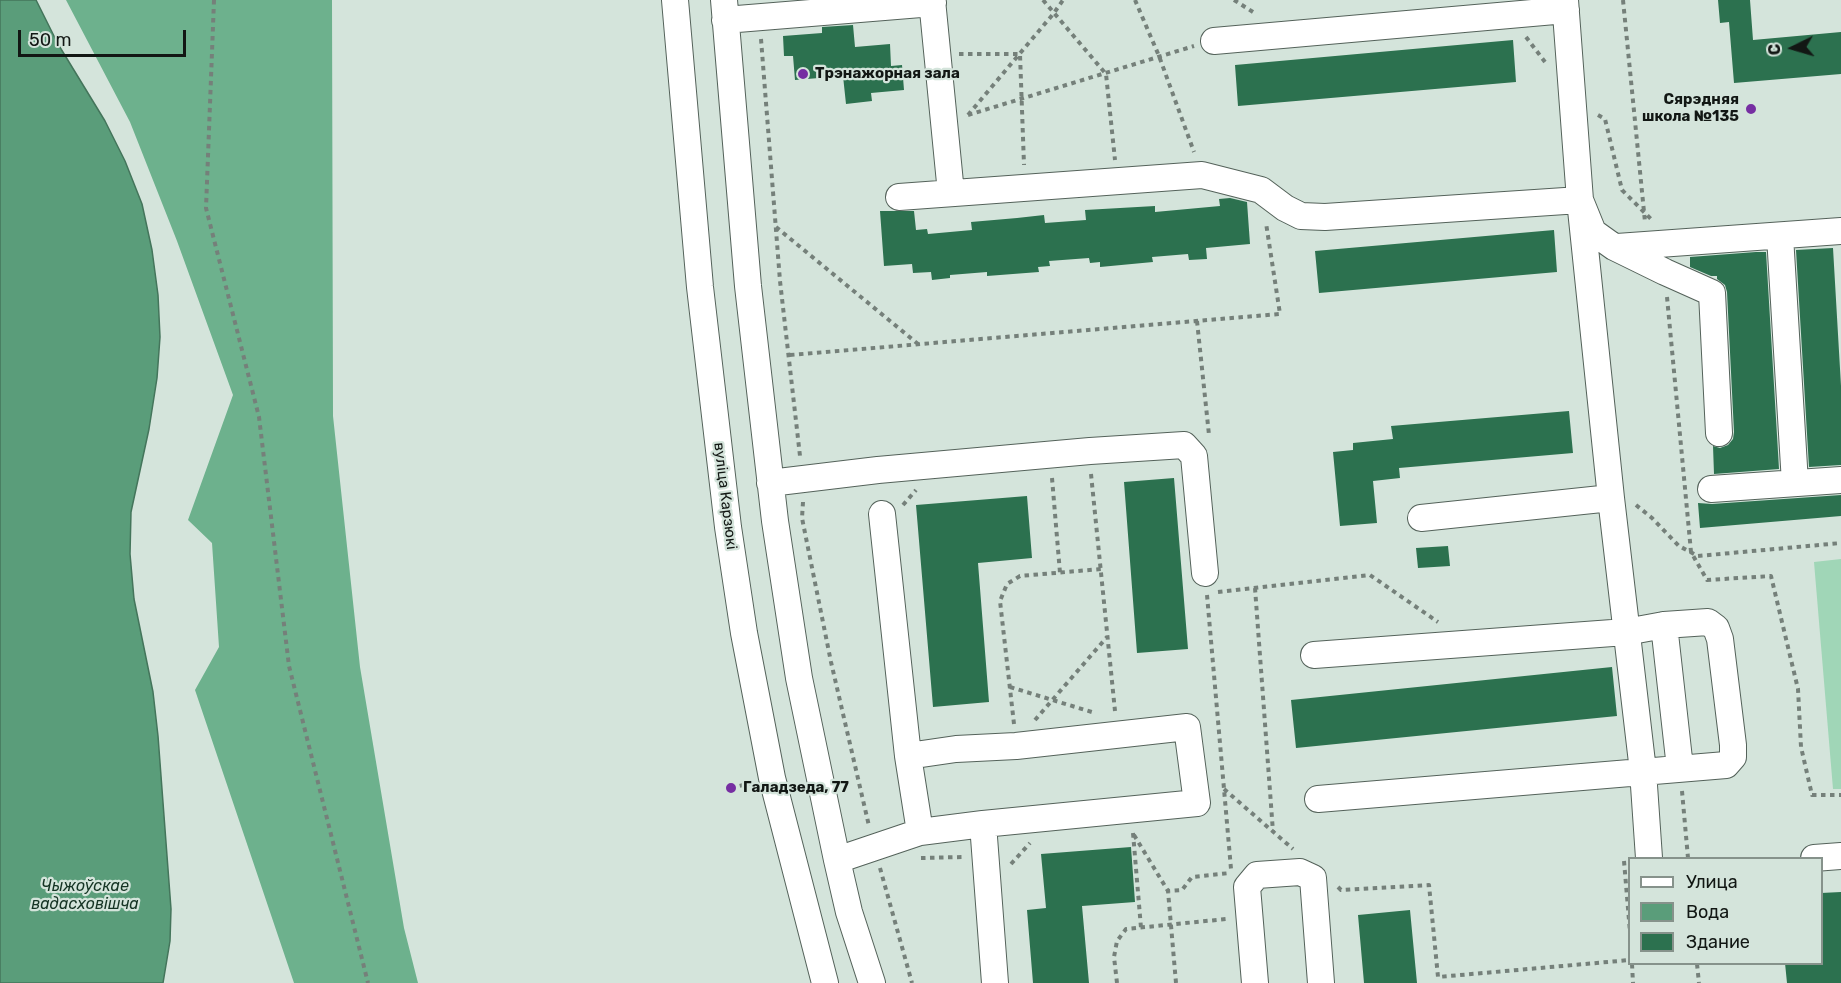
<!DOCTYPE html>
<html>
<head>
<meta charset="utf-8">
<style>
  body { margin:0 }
  #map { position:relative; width:1841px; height:983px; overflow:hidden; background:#d4e4db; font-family:Rubik,sans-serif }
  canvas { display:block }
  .legend { position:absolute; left:1628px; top:857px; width:195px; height:108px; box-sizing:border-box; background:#d4e4db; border:2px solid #86928b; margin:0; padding:8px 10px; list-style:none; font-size:18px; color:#121714 }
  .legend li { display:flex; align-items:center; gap:12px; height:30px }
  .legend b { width:30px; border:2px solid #86928b }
  .north { position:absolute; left:1763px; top:18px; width:60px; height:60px; -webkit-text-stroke:4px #d4e4db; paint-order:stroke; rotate:265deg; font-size:16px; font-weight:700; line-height:24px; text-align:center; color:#121714 }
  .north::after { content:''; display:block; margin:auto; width:21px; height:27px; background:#121714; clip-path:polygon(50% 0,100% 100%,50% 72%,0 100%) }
  .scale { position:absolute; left:18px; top:30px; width:168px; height:27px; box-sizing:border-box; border:3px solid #121714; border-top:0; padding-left:8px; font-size:18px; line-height:21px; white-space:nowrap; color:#121714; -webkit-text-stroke:4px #d4e4db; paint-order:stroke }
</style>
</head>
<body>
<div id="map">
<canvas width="1841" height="983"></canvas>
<ul class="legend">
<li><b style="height:8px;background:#fff"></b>Улица</li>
<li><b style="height:16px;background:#5a9d7a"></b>Вода</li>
<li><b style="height:16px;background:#2c714f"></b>Здание</li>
</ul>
<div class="north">С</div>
<div class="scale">50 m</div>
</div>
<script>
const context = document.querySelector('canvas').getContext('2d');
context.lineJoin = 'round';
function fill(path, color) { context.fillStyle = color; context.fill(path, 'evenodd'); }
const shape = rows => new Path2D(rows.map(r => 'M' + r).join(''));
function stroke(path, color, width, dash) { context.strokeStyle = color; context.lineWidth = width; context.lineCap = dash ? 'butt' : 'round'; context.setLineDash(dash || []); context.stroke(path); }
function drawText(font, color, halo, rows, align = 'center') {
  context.font = font + ' Rubik,sans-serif'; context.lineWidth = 4.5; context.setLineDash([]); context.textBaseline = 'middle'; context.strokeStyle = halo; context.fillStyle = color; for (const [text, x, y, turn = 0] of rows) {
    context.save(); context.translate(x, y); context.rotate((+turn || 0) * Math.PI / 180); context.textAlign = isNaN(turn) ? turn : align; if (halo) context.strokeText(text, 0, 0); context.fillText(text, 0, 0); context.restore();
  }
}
fill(shape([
  [1841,559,1841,789,1833,789,1814,562]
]), '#a0d6b7');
fill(shape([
  [66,0,332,0,333,416,360,667,404,928,418,983,294,983,195,690,219,647,212,543,188,520,233,395,177,241,130,122]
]), '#6db18d');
const water = shape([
  [0,0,36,0,58,44,105,121,125,161,142,204,152,250,158,295,160,337,157,378,149,429,131,512,130,554,134,599,153,692,158,736,171,909,170,941,163,983,0,983,0,0]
]);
fill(water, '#5a9d7a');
stroke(water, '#44755b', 1.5);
fill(shape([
  [1718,0,1750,0,1753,40,1841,32,1841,74,1734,83,1729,22,1720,23],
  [853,25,855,47,890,44,891,66,902,65,904,90,871,93,872,101,846,104,843,76,795,80,793,56,784,56,783,36,822,33,822,27],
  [1513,40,1516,82,1238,106,1235,65],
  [1230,198,1247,202,1250,244,1206,248,1207,259,1189,260,1188,254,1152,257,1153,262,1100,267,1100,262,1090,263,1089,258,1049,261,1050,266,1038,267,1039,272,987,276,987,272,950,275,950,278,932,280,931,272,913,273,912,264,884,266,880,211,914,211,916,230,927,229,928,234,972,230,971,222,1017,218,1044,215,1045,223,1086,220,1085,210,1155,206,1155,212,1220,206,1219,199],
  [1554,230,1557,272,1319,293,1315,251],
  [1833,248,1841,386,1841,465,1809,467,1796,250],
  [1756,252,1766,252,1779,469,1714,474,1713,446,1720,448,1728,445,1733,439,1734,432,1727,292,1725,285,1717,279,1717,276,1711,276,1690,267,1690,257],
  [1569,411,1573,453,1399,468,1400,478,1373,481,1377,523,1340,526,1333,452,1353,450,1353,443,1393,439,1391,426],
  [1174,478,1188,649,1137,653,1124,482],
  [1841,495,1841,516,1700,528,1698,503,1712,504],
  [1027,496,1032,558,978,563,989,702,933,707,916,505],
  [1448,546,1450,566,1418,568,1416,548],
  [1612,667,1617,716,1296,748,1291,700],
  [1131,847,1135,902,1082,906,1089,983,1033,983,1027,910,1046,908,1041,854],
  [1841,892,1841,983,1787,983,1785,963,1821,963,1821,893],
  [1410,910,1417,983,1364,983,1358,915]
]), '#2c714f');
const minor = shape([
  [675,0,700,287,728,527,744,633,772,778,825,983],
  [724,0,748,286,775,521,799,678,837,860,849,912,872,983],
  [932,0,951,193],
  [725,20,933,3],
  [1214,41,1566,10],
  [899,197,1202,175,1261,190,1285,208,1301,216,1325,217,1580,200,1593,232,1614,247,1665,272,1712,293,1719,433],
  [1780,236,1795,483],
  [1617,247,1841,231],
  [770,483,878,470,1090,451,1184,445,1194,456,1205,573],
  [1711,489,1841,480],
  [1611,498,1643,771,1649,858],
  [1421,518,1611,498,1580,200,1565,0],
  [1664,625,1680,768],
  [1314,655,1626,632,1664,625,1708,622,1716,628,1720,639,1733,745,1733,757,1726,765,1318,799],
  [908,756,956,749,1016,746,1187,727,1197,803,983,824],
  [920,832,983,824,995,983],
  [1814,858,1841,856],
  [837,860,920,832,908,756,882,514],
  [1255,983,1247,887,1257,875,1300,872,1313,878,1321,983]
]);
stroke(minor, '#54625a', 28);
stroke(shape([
  [214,0,206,208,259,417,289,666,368,983],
  [1043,0,1106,74,1115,160],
  [1135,0,1159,56,1194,152],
  [1234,0,1253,12],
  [1623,0,1645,222],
  [1526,37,1545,62],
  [761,39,780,281,800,456],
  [959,54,1020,54,1024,165],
  [968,115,1194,46],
  [968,115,1054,13,1063,0],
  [1598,115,1605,119,1622,190,1653,221],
  [776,227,918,344],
  [1667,297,1691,552,1707,580,1771,576,1798,689,1801,747,1812,795,1841,795],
  [1197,321,1209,435],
  [790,355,1280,314,1266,223],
  [1091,474,1115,711],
  [1052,478,1060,573],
  [803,502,802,518,831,662,869,826],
  [903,505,916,490],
  [1636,505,1652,518,1679,546,1698,556,1841,543],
  [1255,588,1273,832],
  [1218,592,1370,575,1438,622],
  [1207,595,1231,869],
  [1010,687,1095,713],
  [1035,720,1107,637],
  [1014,724,1000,601,1007,584,1020,576,1101,569],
  [731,788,751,783],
  [1224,789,1293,849],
  [1682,791,1688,858],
  [1133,833,1141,928],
  [1134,835,1168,891],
  [921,858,964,857],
  [1624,861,1630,932],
  [1011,864,1030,843],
  [880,868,912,983],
  [1338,887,1341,890,1429,885,1438,977,1630,960],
  [1632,964,1633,983],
  [1697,964,1699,983],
  [1117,983,1114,957,1117,941,1126,929,1226,919],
  [1176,983,1168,891,1182,890,1192,877,1230,873]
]), '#75807a', 4, [4.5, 4.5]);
stroke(minor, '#fff', 26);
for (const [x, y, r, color] of [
  [803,74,6,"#762ea2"],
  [1751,109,6,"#762ea2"],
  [731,788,6,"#762ea2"]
]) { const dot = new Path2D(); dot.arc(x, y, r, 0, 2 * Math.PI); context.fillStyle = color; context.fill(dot); stroke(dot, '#d4e4db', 2); }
drawText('bold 15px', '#121714', '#d4e4db', [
  ["Трэнажорная зала",815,74],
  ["Сярэдняя",1739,100,"right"],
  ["школа №135",1739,117,"right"],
  ["Галадзеда, 77",743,788]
], 'left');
drawText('15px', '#121714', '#d4e4db', [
  ["вуліца Карзюкі",725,496,83]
]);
drawText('italic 16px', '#153424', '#d4e4db', [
  ["Чыжоўскае",85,886],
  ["вадасховішча",85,904]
]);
</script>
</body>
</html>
